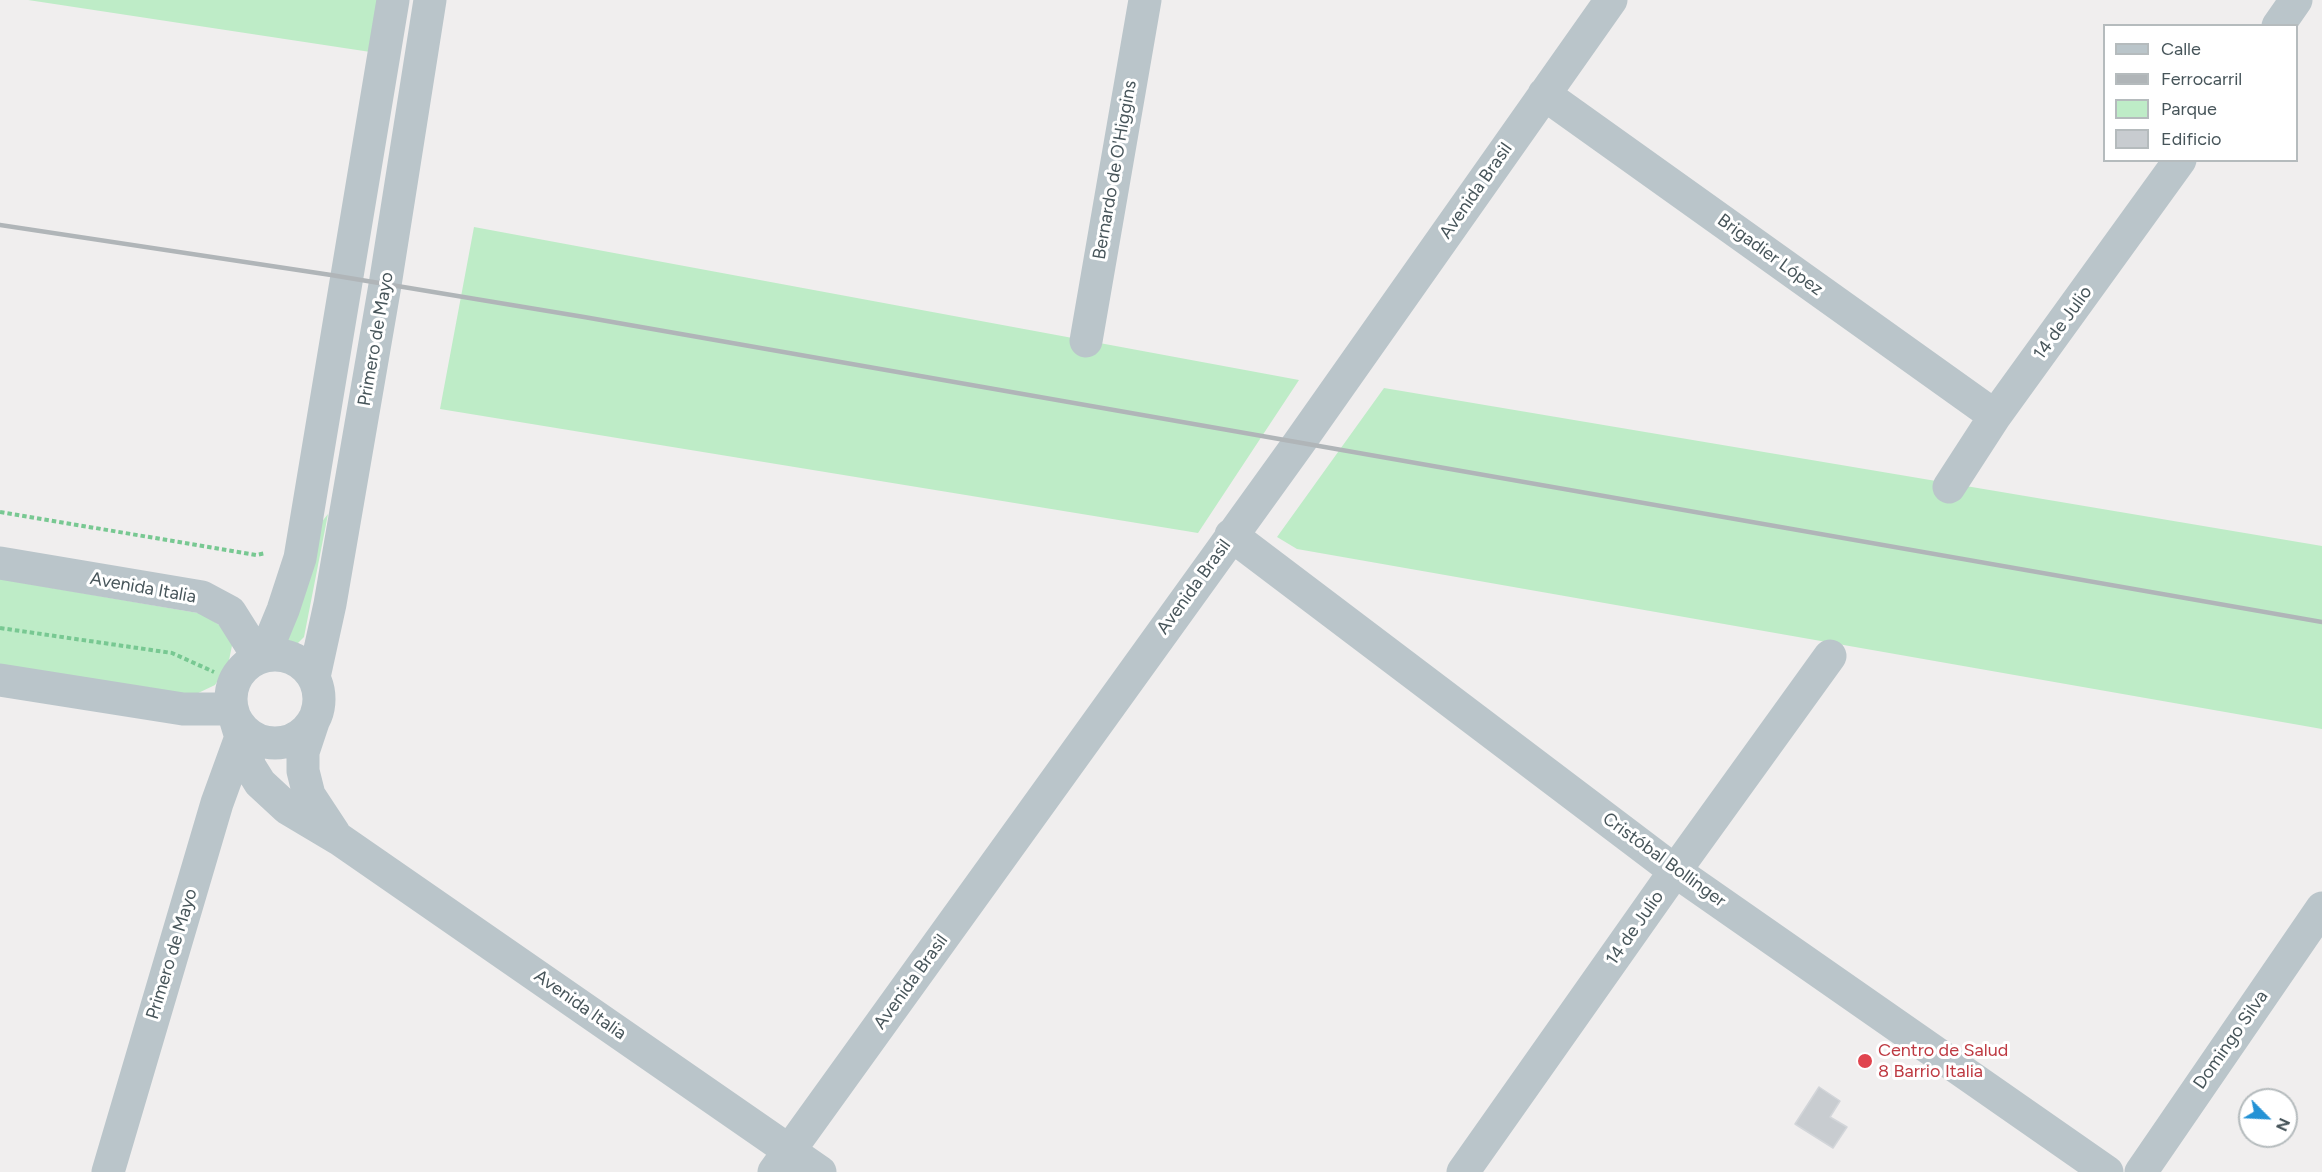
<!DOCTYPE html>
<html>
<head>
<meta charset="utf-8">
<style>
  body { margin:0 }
  #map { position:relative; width:2322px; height:1172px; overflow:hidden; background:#f0eeee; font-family:Figtree,sans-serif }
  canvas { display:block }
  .legend { position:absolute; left:2103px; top:24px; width:195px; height:138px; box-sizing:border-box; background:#fff; border:2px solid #b5bbbd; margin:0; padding:8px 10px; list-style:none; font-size:18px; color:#47555a }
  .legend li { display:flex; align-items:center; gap:12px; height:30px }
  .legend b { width:30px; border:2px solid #b5bbbd }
  .north { position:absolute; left:2238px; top:1088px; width:60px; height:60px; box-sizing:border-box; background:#fff; border:2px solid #b5bbbd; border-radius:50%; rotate:114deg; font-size:16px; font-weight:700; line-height:24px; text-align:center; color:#47555a }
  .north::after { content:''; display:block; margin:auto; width:21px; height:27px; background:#2392d5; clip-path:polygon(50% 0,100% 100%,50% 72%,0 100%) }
</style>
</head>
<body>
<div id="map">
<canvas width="2322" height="1172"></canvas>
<ul class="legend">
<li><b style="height:8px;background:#bac5ca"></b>Calle</li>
<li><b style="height:8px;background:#b0b5b8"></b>Ferrocarril</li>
<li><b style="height:16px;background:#beecc7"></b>Parque</li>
<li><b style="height:16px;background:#c8ccd0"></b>Edificio</li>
</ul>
<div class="north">N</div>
</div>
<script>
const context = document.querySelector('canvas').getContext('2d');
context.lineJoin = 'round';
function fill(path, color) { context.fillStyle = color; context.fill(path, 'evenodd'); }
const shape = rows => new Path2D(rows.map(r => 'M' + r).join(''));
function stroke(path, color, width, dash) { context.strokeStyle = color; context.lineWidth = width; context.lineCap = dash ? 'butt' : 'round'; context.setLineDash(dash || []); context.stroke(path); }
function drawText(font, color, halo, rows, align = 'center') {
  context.font = font + ' Figtree,sans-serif'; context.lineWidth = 6; context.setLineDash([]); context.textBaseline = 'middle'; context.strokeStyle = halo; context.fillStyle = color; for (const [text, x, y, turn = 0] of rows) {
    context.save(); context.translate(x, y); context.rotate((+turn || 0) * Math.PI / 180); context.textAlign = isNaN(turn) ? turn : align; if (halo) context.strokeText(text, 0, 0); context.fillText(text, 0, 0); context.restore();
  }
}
fill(shape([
  [28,0,387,0,377,53],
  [474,227,1299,380,1198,533,440,409],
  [1384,388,2322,546,2322,729,1297,549,1277,537],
  [328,514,304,637,296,645,286,645,316,529],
  [0,579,204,614,234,636,228,665,215,685,194,695,0,667]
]), '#beecc7');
const building = shape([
  [1819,1087,1840,1101,1830,1117,1847,1127,1833,1148,1795,1124,1819,1087]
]);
fill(building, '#c8ccd0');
stroke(building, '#d2d5d9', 1.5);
stroke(shape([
  [0,512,256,555,266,553],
  [0,628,172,653,214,672]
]), '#78c892', 4, [4.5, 3]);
stroke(shape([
  [2278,26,2296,0],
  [1544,94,1995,416],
  [1086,341,1145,0],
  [1949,487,1995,416,2180,160],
  [1231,535,1675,871,2107,1172],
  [0,563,202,597,230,612,259,658],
  '231 699a44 44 0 1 1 88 0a44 44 0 1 1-88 0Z',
  [264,656,283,610,300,558,393,0],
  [314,677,330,604,385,285,430,0],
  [0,680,183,709,231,709],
  [236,721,250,767,260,783,287,808,339,839,820,1172],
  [313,722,303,752,303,771,309,795,334,833],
  [108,1172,217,803,241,737],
  [774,1172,1299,443,1611,0],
  [1463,1172,1675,871,1830,656],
  [2141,1172,2322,908]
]), '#bac5ca', 33);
stroke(shape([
  [0,225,331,275,584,317,2322,622]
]), '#b0b5b8', 4.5);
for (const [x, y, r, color] of [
  [1865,1061,8,"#e0444e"]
]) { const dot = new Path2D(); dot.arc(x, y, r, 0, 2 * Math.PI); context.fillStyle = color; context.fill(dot); stroke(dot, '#fff', 2); }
drawText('18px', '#47555a', '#fff', [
  ["Bernardo de O'Higgins",1115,170,-80],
  ["Avenida Brasil",1476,191,-55],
  ["Brigadier López",1770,255,36],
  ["14 de Julio",2063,323,-54],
  ["Primero de Mayo",376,339,-80],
  ["Avenida Brasil",1194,587,-54],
  ["Avenida Italia",143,588,10],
  ["Cristóbal Bollinger",1664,860,36],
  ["14 de Julio",1635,928,-55],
  ["Primero de Mayo",172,954,-73],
  ["Avenida Brasil",911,982,-54],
  ["Avenida Italia",580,1005,35],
  ["Domingo Silva",2231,1040,-55]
]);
drawText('18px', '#be3a42', '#fff', [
  ["Centro de Salud",1878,1051],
  ["8 Barrio Italia",1878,1072]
], 'left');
</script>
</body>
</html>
